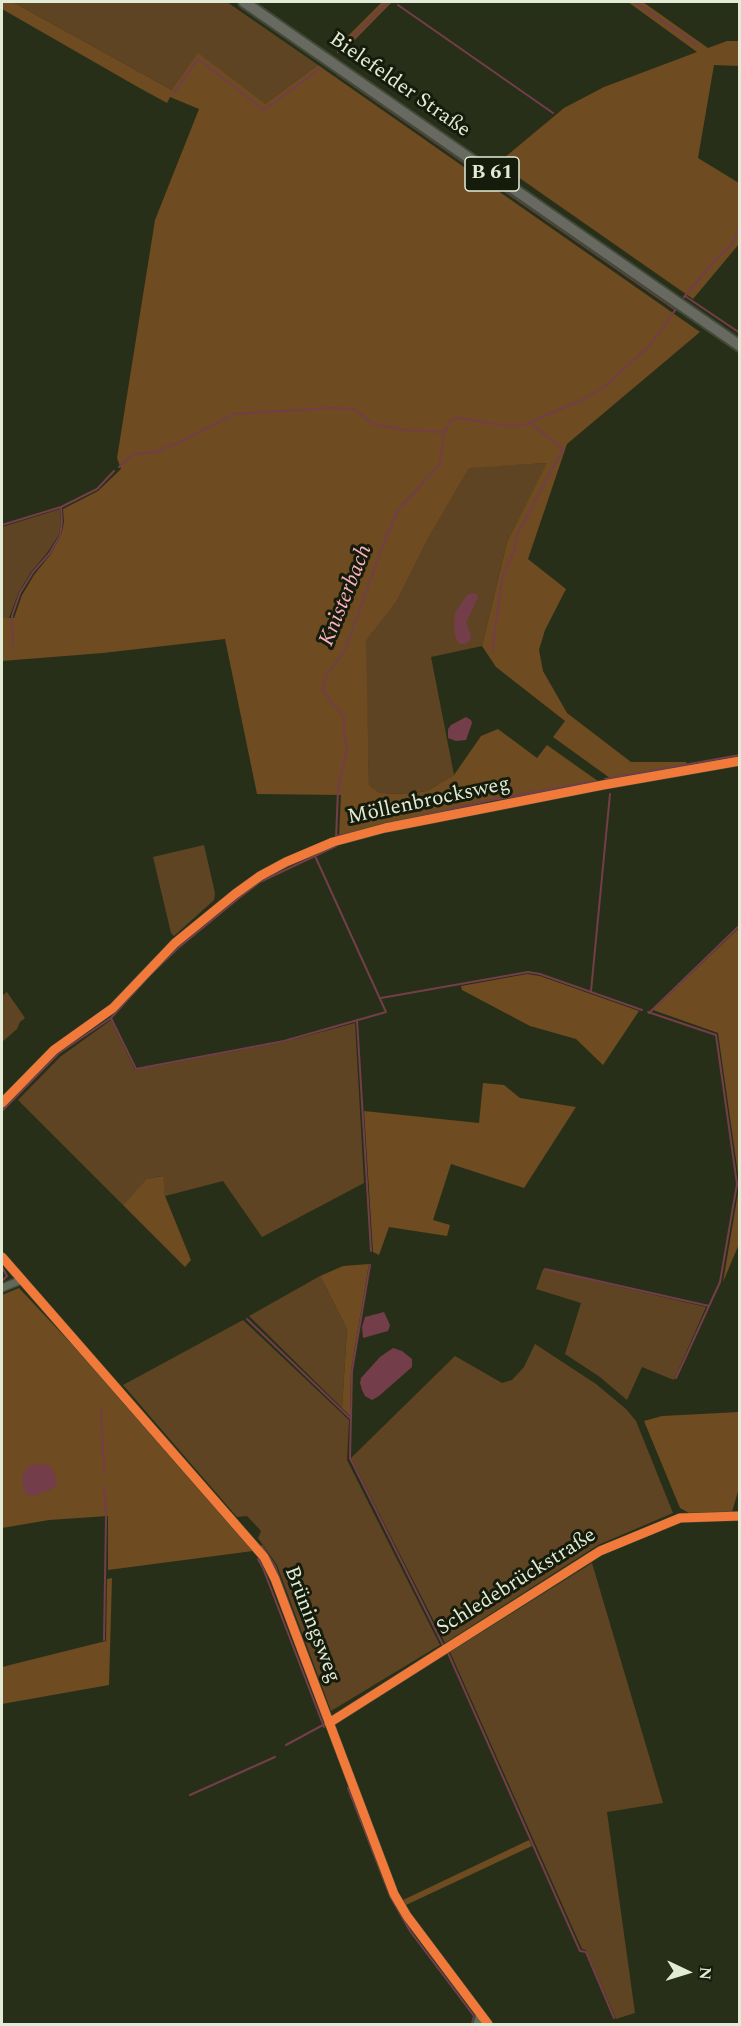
<!DOCTYPE html>
<html>
<head>
<meta charset="utf-8">
<style>
  body { margin:0 }
  #map { position:relative; width:741px; height:2026px; overflow:hidden; background:#282f19; font-family:Spectral,serif }
  canvas { display:block }
  .frame { position:absolute; inset:0; border:3px solid #e2ebd5; pointer-events:none }
  .north { position:absolute; left:657px; top:1942px; width:60px; height:60px; -webkit-text-stroke:4px #161c0c; paint-order:stroke; rotate:94deg; font-size:16px; font-weight:700; line-height:24px; text-align:center; color:#e2ebd5 }
  .north::after { content:''; display:block; margin:auto; width:21px; height:27px; background:#e2ebd5; clip-path:polygon(50% 0,100% 100%,50% 72%,0 100%) }
</style>
</head>
<body>
<div id="map">
<canvas width="741" height="2026"></canvas>
<div class="frame"></div>
<div class="north">N</div>
</div>
<script>
const context = document.querySelector('canvas').getContext('2d');
context.lineJoin = 'round';
function fill(path, color) { context.fillStyle = color; context.fill(path, 'evenodd'); }
const shape = rows => new Path2D(rows.map(r => 'M' + r).join(''));
function stroke(path, color, width, dash) { context.strokeStyle = color; context.lineWidth = width; context.lineCap = dash ? 'butt' : 'round'; context.setLineDash(dash || []); context.stroke(path); }
function drawText(font, color, halo, rows, align = 'center') {
  context.font = font + ' Spectral,serif'; context.lineWidth = 6; context.setLineDash([]); context.textBaseline = 'middle'; context.strokeStyle = halo; context.fillStyle = color; for (const [text, x, y, turn = 0] of rows) {
    context.save(); context.translate(x, y); context.rotate((+turn || 0) * Math.PI / 180); context.textAlign = isNaN(turn) ? turn : align; if (halo) context.strokeText(text, 0, 0); context.fillText(text, 0, 0); context.restore();
  }
}
fill(shape([
  [13,2,227,2,318,65,265,104,172,90],
  [548,463,507,542,482,646,431,657,454,775,427,791,407,794,380,793,369,785,365,640,397,601,430,535,469,467],
  [60,509,61,522,59,535,47,553,31,572,19,592,9,618,2,618,2,527],
  [204,845,215,893,214,900,174,936,171,933,153,857],
  [7,992,25,1018,20,1022,17,1029,2,1042,2,996],
  [111,1020,135,1070,284,1042,355,1023,364,1183,262,1237,223,1181,165,1196,162,1176,148,1179,123,1205,18,1100,60,1057],
  [543,1269,706,1307,674,1380,642,1367,627,1400,600,1377,565,1354,581,1303,536,1289],
  [320,1276,347,1329,342,1408,249,1316],
  [243,1320,349,1420,347,1460,440,1645,331,1711,277,1565,258,1538,261,1531,247,1516,237,1517,123,1385],
  [535,1344,596,1384,626,1409,636,1421,673,1513,598,1545,445,1643,351,1458,455,1356,502,1383,512,1380,524,1367],
  [592,1563,663,1803,607,1812,635,2013,616,2019,586,1950,582,1949,450,1652]
]), '#5f4423');
fill(shape([
  [2,2,13,2,172,90,198,53,265,104,318,65,700,332,567,444,528,559,566,589,545,630,539,650,543,671,567,713,631,762,686,762,688,768,614,781,553,737,565,721,496,667,482,646,507,542,547,463,469,468,430,535,397,601,366,640,369,785,380,793,407,794,427,791,454,775,481,736,498,729,537,758,547,745,602,784,492,801,339,836,341,795,257,794,225,639,103,653,2,661,2,618,14,618,22,595,34,575,50,555,61,536,64,522,63,509,98,491,121,469,117,458,155,220,199,109,170,97,167,103,136,86,2,9],
  [382,2,392,2,342,53,336,48],
  [628,2,643,2,708,48,727,41,739,41,739,66,714,65,698,158,739,183,739,244,693,299,498,163,564,108,604,87,697,52],
  [739,928,739,1181,718,1033,653,1010],
  [527,974,540,976,639,1011,603,1065,576,1039,530,1026,462,990,461,986],
  [483,1083,504,1085,520,1098,576,1107,524,1188,451,1164,433,1220,450,1225,447,1236,389,1227,379,1255,373,1252,364,1111,479,1123],
  [163,1176,165,1196,191,1260,185,1267,123,1205,147,1179],
  [739,1187,739,1244,723,1282],
  [369,1264,351,1371,350,1416,342,1408,347,1329,320,1276,343,1266],
  [19,1288,114,1389,253,1551,108,1570,108,1516,49,1520,2,1528,2,1295],
  [739,1412,739,1488,732,1512,689,1513,680,1508,644,1421,662,1416],
  [112,1578,109,1685,2,1704,2,1667,106,1641,107,1579],
  [529,1840,532,1846,406,1905,403,1900]
]), '#6e4b20');
fill(shape([
  [472,593,477,594,478,597,466,623,471,635,470,640,465,644,460,644,456,639,454,629,455,613,466,596],
  [466,717,471,720,472,723,466,740,456,741,448,738,448,729,451,725],
  [384,1312,390,1325,388,1331,363,1338,362,1327,365,1317],
  [393,1348,402,1351,412,1359,412,1367,379,1396,372,1400,365,1396,362,1390,360,1383,361,1378,380,1357],
  [35,1464,49,1465,55,1474,57,1485,52,1489,34,1496,27,1495,24,1491,22,1477,27,1467]
]), '#733e49');
stroke(shape([
  [635,2,697,45],
  [398,5,553,113],
  [338,52,388,2],
  [337,74,489,180],
  [174,93,198,59,264,110,321,68],
  [499,187,676,310],
  [685,296,740,333],
  [684,297,716,259,731,245,740,228],
  [119,467,134,454,154,452,178,443,234,414,331,408,354,409,373,424,405,430,444,432],
  [2,525,61,507,97,489,114,471],
  [13,648,12,616,20,593,33,572,49,554,60,536,62,522,61,507],
  [492,652,502,579,515,549,517,535,563,449,529,422],
  [605,779,740,755],
  [337,836,490,800,595,781],
  [336,839,338,790,347,748,345,741,344,717,331,702,323,690,326,676,345,650,383,545,398,510,440,464,444,432,451,420,460,418,507,426,524,425,584,399,605,386,650,345,676,309],
  [591,991,610,794],
  [381,998,528,972,540,974,642,1010],
  [648,1012,716,1035,737,1184,720,1282,676,1378],
  [649,1013,740,925],
  [111,1018,136,1069,284,1041,386,1012,315,856],
  [357,1020,371,1251],
  [2,1111,59,1053,111,1018,149,976,178,948,239,898,260,882,336,846,336,844],
  [370,1265,352,1371,350,1458,443,1645],
  [2,1267,7,1276,2,1281],
  [545,1269,709,1306],
  [247,1319,351,1419],
  [101,1410,104,1474],
  [262,1546,275,1566,326,1704],
  [258,1559,263,1568,324,1727],
  [104,1640,106,1517,104,1487],
  [448,1653,580,1951,586,1952,614,2018],
  [286,1745,323,1725],
  [348,1788,390,1896,410,1931,474,2016,472,2024],
  [190,1795,275,1757]
]), '#733e49', 2);
const street = shape([
  [2,1103,54,1050,113,1008,175,943,235,894,260,876,286,862,333,842,385,828,603,785,740,761],
  [2,1257,264,1557,275,1579,394,1894,407,1916,488,2024],
  [2,1288,21,1280],
  [329,1723,600,1551,680,1518,740,1516],
  [477,2024,480,2015]
]);
const primary = shape([
  [244,2,740,346]
]);
stroke(street, '#434938', 10);
stroke(primary, '#434938', 14);
stroke(street, '#636958', 7);
stroke(primary, '#686a61', 10);
stroke(shape([
  [2,1103,54,1050,113,1008,175,943,235,894,260,876,286,862,333,842,385,828,603,785,740,761],
  [2,1257,264,1557,275,1579,394,1894,407,1916,488,2024],
  [329,1723,600,1551,680,1518,740,1516]
]), '#f17a3a', 9);
for (const [x, y, w] of [
  [492,174,54]
]) { const box = new Path2D(); box.roundRect(x - w / 2, y - 17, w, 34, 4.5); context.fillStyle = '#161c0c'; context.fill(box); stroke(box, '#e2ebd5', 1.5); }
drawText('bold 20px', '#e2ebd5', null, [
  ["B 61",492,174]
]);
drawText('21px', '#e2ebd5', '#161c0c', [
  ["Bielefelder Straße",399,86,35],
  ["Möllenbrocksweg",429,802,-12],
  ["Schledebrückstraße",517,1583,-32],
  ["Brüningsweg",311,1625,69]
]);
drawText('italic 22px', '#fdb1c1', '#161c0c', [
  ["Knisterbach",347,596,-68]
]);
</script>
</body>
</html>
